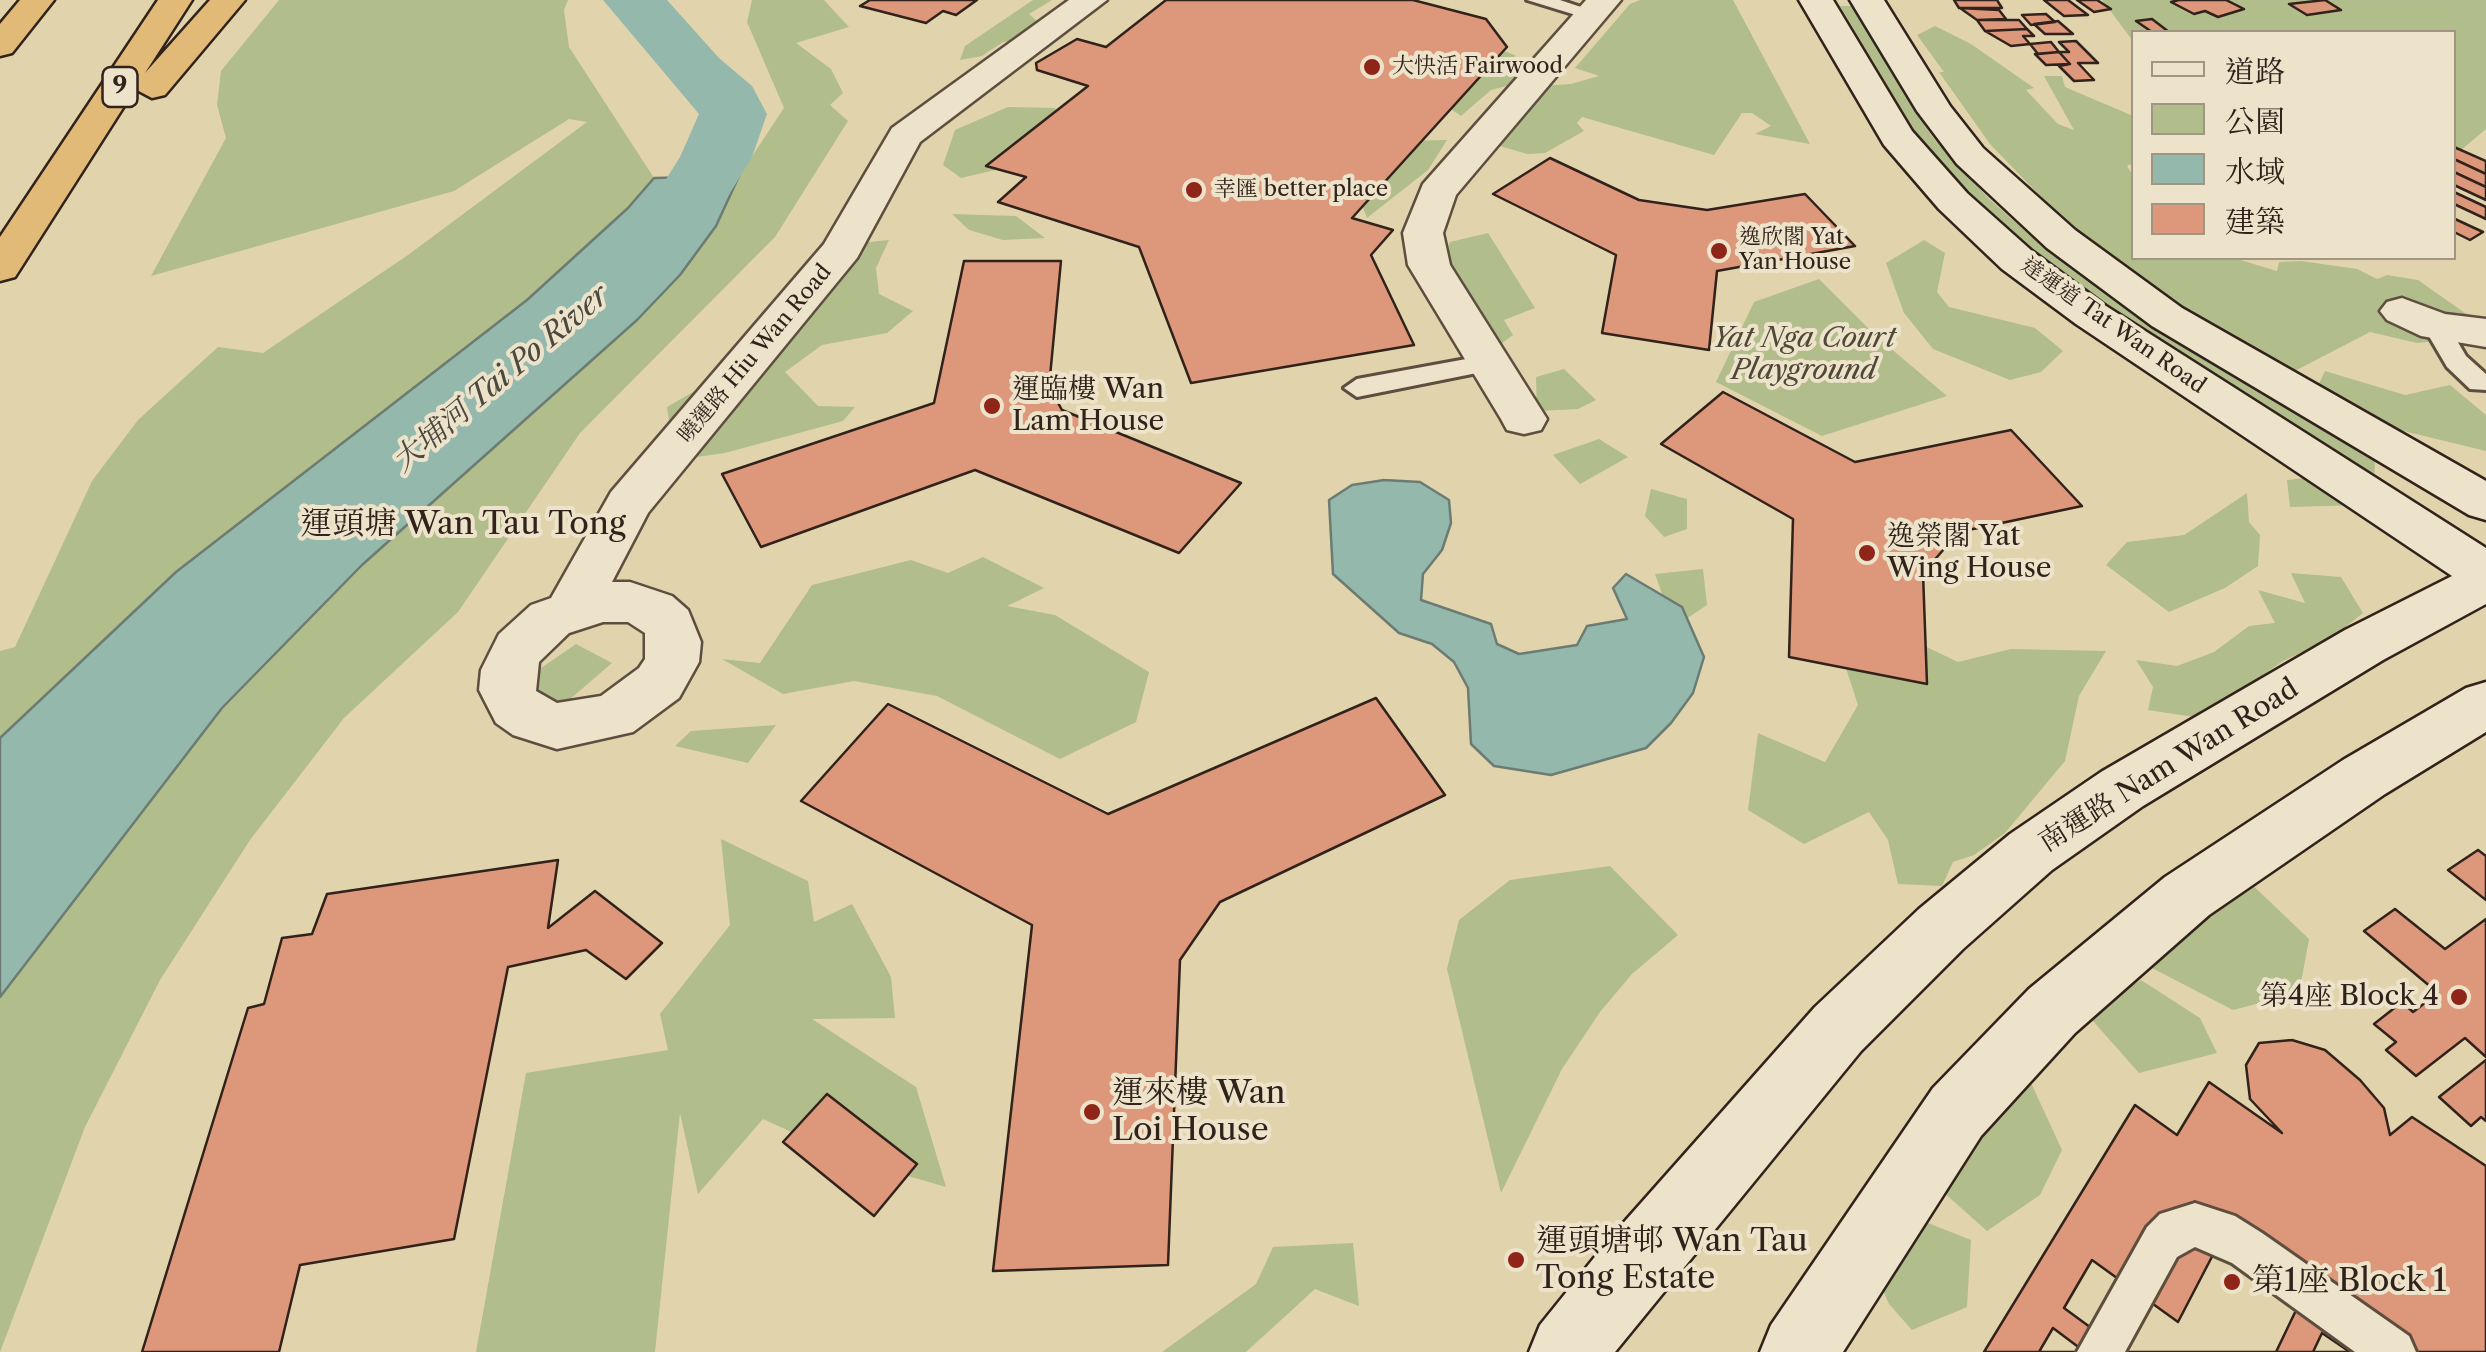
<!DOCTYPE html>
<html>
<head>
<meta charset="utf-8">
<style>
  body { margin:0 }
  #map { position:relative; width:2486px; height:1352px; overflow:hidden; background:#e1d4ad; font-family:"Libre Caslon Text","Noto Serif TC",serif }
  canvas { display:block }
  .legend { position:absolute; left:2131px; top:30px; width:325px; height:230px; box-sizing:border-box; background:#ece3ca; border:2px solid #a19684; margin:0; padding:12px 18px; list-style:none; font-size:30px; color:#31221b }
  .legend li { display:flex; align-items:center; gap:20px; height:50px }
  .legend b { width:50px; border:2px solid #a19684 }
</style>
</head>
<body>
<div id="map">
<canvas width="2486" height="1352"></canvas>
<ul class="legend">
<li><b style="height:12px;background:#ece3ca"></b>道路</li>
<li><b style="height:28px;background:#b1bd8b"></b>公園</li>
<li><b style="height:28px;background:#94b8ac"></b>水域</li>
<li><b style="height:28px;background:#dd977a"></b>建築</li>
</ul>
</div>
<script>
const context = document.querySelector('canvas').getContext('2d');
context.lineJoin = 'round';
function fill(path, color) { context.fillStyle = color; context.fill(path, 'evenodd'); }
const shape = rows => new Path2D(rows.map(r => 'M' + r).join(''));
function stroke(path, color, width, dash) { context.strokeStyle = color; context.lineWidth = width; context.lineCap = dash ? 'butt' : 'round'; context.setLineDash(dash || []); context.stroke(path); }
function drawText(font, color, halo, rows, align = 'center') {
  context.font = font + ' "Libre Caslon Text","Noto Serif TC",serif'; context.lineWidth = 8; context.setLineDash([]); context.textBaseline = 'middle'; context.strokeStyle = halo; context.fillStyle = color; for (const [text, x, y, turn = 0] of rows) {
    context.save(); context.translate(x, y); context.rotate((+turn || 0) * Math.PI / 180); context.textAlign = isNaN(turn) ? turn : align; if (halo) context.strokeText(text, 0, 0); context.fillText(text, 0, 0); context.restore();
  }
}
fill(shape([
  [279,0,568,0,564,10,569,47,654,178,628,208,527,300,176,572,0,738,0,651,15,647,92,481,138,420,218,347,263,353,408,255,587,122,569,119,454,191,151,276,226,138,217,105,221,71],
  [752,0,824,0,849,27,796,43,831,69,843,93,830,105,848,121,775,237,580,433,458,612,344,718,250,840,160,980,85,1127,0,1352,0,997,222,708,362,565,637,320,716,226,739,176,784,108,747,22],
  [1033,0,1052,0,1029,14,1040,24,1023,39,1003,42,982,56,960,60,965,46],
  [1640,0,1733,0,1810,144,1755,134,1771,126,1752,113,1742,113,1714,155,1582,117,1577,123,1584,131,1545,153,1527,154,1490,143,1511,88,1571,84,1599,76,1575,68,1630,4],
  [2102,0,2486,0,2486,129,2454,156,2454,32,2134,32,2133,41],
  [1840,6,1853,6,1931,135,1987,197,2051,254,2081,275,2075,249,2375,458,2374,493,2363,505,2290,507,2287,480,2315,477,2190,358,2179,352,2123,353,2035,254,1971,197,1917,136],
  [1935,26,1971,44,2034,88,2026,90,2058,124,2074,130,2044,76,2062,76,2065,87,2133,116,2133,163,2127,166,2133,176,2134,258,2234,258,2277,271,2279,262,2301,261,2357,269,2377,279,2387,275,2418,280,2465,313,2486,320,2474,338,2417,343,2370,332,2287,375,2140,283,2067,224,1990,144,1939,72,1944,72,1917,35],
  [1492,47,1515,55,1518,83,1491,90,1461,116,1442,103],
  [1008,107,1055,108,1065,129,1012,166,961,178,943,165,955,130],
  [1447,140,1428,170,1367,218,1355,187,1401,141],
  [952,214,1016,216,1045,238,1003,240,969,230],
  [1488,233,1535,308,1504,320,1513,335,1489,353,1432,293,1450,242],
  [889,240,876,268,879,294,913,311,887,333,822,345,785,372,818,406,855,407,843,421,725,453,675,460,667,407,743,363,841,245],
  [1924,240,1945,253,1937,292,1949,307,2035,328,2063,351,2041,372,2010,380,1933,349,1904,313,1886,263],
  [1819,279,1876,336,1947,396,1822,436,1716,382,1754,302],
  [1564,369,1596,400,1578,409,1537,411,1536,377],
  [2325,371,2405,395,2450,385,2486,415,2486,451,2395,429,2316,390],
  [1599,439,1628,457,1580,484,1553,455],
  [1651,489,1687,499,1687,529,1664,537,1645,516],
  [2247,493,2249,522,2260,535,2258,566,2225,588,2169,612,2106,565,2127,542,2184,535],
  [983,557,1044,588,1007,606,1055,615,1149,672,1136,722,1060,759,937,696,854,681,783,694,722,659,760,663,812,585,911,560,948,573],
  [1703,569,1707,605,1674,627,1655,574],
  [2291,573,2341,577,2363,613,2330,639,2283,661,2201,718,2148,710,2153,687,2136,660,2177,666,2214,652,2249,626,2275,623,2258,590,2305,603],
  [1876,623,1958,662,2011,649,2106,651,2079,696,2065,761,2005,833,1974,855,1953,862,1942,886,1898,884,1888,840,1869,812,1804,844,1748,810,1758,733,1825,762,1858,705,1838,644],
  [576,644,612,663,569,700,503,723,487,705],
  [776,725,748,763,675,746,691,731],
  [721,839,808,881,814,922,852,904,891,977,895,1018,812,1019,916,1087,946,1187,853,1160,763,1119,698,1194,680,1113,655,1352,476,1352,526,1073,668,1050,660,1014,730,925],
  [1610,866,1678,935,1632,974,1600,1012,1562,1069,1501,1193,1447,969,1459,920,1510,880],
  [2244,877,2309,939,2299,993,2233,1010,2152,968,2123,917,2181,923,2210,916],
  [2141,980,2200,1018,2217,1053,2139,1073,2085,1012],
  [2032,1085,2062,1150,2040,1195,1987,1231,1896,1150,1998,1088],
  [1900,1212,1971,1240,1967,1307,1912,1330,1889,1304,1849,1214],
  [1353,1243,1359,1306,1315,1289,1246,1352,1162,1352,1256,1284,1273,1247]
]), '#b1bd8b');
const water = shape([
  [739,176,716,226,680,275,637,320,362,565,222,708,0,997,0,738,176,572,527,300,628,208,654,178,739,176],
  [1384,480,1420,482,1449,500,1451,523,1442,550,1423,574,1421,600,1491,624,1497,644,1519,654,1577,645,1587,626,1627,619,1613,588,1626,574,1682,607,1704,657,1693,693,1671,723,1646,748,1551,775,1494,766,1471,744,1468,688,1454,662,1432,644,1399,633,1333,574,1329,500,1352,485,1384,480]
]);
fill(water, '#94b8ac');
stroke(water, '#6c7c72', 2.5);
fill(shape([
  [603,0,667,0,719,58,752,86,767,114,752,157,708,229,642,302,614,309,586,302,575,285,653,200,680,157,699,114,603,0]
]), '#94b8ac');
const building = shape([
  [870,0,977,0,956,15,943,11,926,23,860,6,870,0],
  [1166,0,1413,0,1486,19,1507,47,1352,218,1393,230,1371,255,1414,345,1191,383,1139,247,998,202,1026,177,986,166,1088,86,1037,70,1036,63,1077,39,1106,47,1166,0],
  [1954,0,1997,0,2002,8,1959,8,1954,0],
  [2044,0,2068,0,2088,15,2064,16,2044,0],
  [2077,0,2097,0,2111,9,2094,12,2077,0],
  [2179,0,2226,0,2244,9,2218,17,2205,11,2194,14,2171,2,2179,0],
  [2325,0,2341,10,2307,15,2289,4,2325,0],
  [1960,8,1999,10,2006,19,1977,20,1960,8],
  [2046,14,2055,22,2031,25,2022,15,2046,14],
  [2152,19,2169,32,2152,32,2136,21,2152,19],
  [1977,20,2019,20,2027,29,1985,31,1977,20],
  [2058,21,2073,34,2045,34,2034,24,2058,21],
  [2027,29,2034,36,2023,36,2030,44,2011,46,1985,31,2027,29],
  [2076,41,2098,63,2078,63,2094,80,2074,81,2059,66,2070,64,2059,52,2069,52,2059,42,2076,41],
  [2051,42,2059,52,2038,54,2030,44,2051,42],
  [2059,52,2070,64,2046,65,2035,54,2059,52],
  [2454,147,2486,161,2486,174,2454,159,2454,147],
  [1550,158,1639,200,1707,210,1805,194,1855,246,1717,271,1709,350,1602,333,1616,255,1493,194,1550,158],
  [2454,159,2486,174,2486,187,2454,172,2454,159],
  [2454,172,2486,187,2486,200,2454,185,2454,172],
  [2454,192,2486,207,2486,219,2454,204,2454,192],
  [2454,218,2455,219,2483,232,2470,240,2454,232,2454,218],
  [964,261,1061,261,1049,387,1062,410,1241,483,1179,553,975,470,761,547,722,474,934,403,964,261],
  [1723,392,1855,462,2011,430,2082,506,1959,532,1923,573,1927,684,1789,657,1793,519,1661,444,1723,392],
  [1376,698,1445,795,1220,902,1180,960,1168,1265,993,1271,1032,925,801,801,888,704,1108,814,1376,698],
  [2478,850,2486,856,2486,900,2448,870,2478,850],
  [558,860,548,928,595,891,662,943,626,979,586,950,508,967,454,1239,300,1265,279,1352,142,1352,248,1008,264,1004,282,938,312,934,327,894,558,860],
  [2395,909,2445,949,2486,919,2486,1057,2465,1038,2416,1076,2386,1050,2396,1042,2374,1024,2402,1002,2413,1012,2438,993,2364,931,2395,909],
  [2292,1040,2325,1050,2360,1080,2384,1108,2390,1135,2412,1117,2486,1166,2486,1352,1984,1352,2135,1105,2177,1135,2209,1082,2282,1133,2250,1099,2246,1065,2259,1043,2292,1040],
  [2486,1060,2486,1121,2481,1117,2471,1126,2439,1097,2486,1060],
  [827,1094,917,1164,874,1216,783,1142,827,1094],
  [2216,1249,2299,1304,2276,1352,2124,1352,2064,1308,2092,1260,2178,1322,2216,1249],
  [2053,1328,2085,1352,2039,1352,2053,1328],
  [2322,1333,2350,1352,2313,1352,2322,1333]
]);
fill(building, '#dd977a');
stroke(building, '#31221b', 2.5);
const service = shape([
  [1527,0,1560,0,1602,14,1592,20,1527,0],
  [2436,318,2445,320,2466,356,2486,374,2486,390,2470,389,2447,367,2423,326,2436,318],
  [1488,355,1501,363,1497,369,1357,397,1344,388,1357,379,1488,355],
  [2195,1203,2235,1216,2262,1233,2409,1336,2416,1352,2355,1352,2232,1263,2195,1247,2177,1257,2125,1352,2077,1352,2147,1227,2160,1214,2195,1203]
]);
const minor = shape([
  [1069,0,1107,0,920,142,857,258,648,513,612,582,630,582,672,596,688,610,701,642,699,662,679,698,633,732,557,749,513,735,496,723,479,690,481,670,499,634,531,605,551,598,611,492,824,244,892,128,1069,0],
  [603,622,628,622,645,633,645,659,639,668,601,696,557,703,536,691,539,662,569,633,603,622],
  [1586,0,1621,0,1456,195,1443,233,1450,265,1547,419,1541,430,1524,434,1507,430,1501,419,1408,265,1403,233,1423,184,1586,0],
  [2402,298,2445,314,2486,319,2486,347,2421,336,2387,320,2380,311,2387,302,2402,298]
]);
const secondary = shape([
  [1799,0,1833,0,1912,131,1967,193,2032,251,2106,306,2486,548,2486,604,2383,660,2143,806,2052,870,1963,949,1861,1051,1615,1352,1529,1352,1540,1325,1610,1238,1815,1007,1919,909,2010,834,2101,772,2345,630,2452,576,2076,324,2002,269,1939,209,1884,145,1799,0],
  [1850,0,1884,0,1950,106,1983,148,2075,230,2182,308,2486,481,2486,520,2469,515,2152,326,2047,248,1957,164,1917,111,1850,0],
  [2486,682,2486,732,2385,794,2209,915,2075,1033,1981,1136,1843,1352,1760,1352,1771,1325,1933,1088,2029,989,2165,877,2343,760,2466,688,2486,682]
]);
const motorway = shape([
  [20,0,54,0,12,53,0,56,0,24,20,0],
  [158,0,192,0,145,73,210,0,245,0,165,95,152,98,135,89,15,277,0,281,0,237,158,0]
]);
stroke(service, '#5d4e40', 6);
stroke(minor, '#5d4e40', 5);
stroke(secondary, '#31221b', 5);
stroke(motorway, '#31221b', 5);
fill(service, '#ece3ca');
fill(minor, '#ece3ca');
fill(secondary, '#ece3ca');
fill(motorway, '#e0ba76');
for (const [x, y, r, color] of [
  [1372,67,10,"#8f2418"],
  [1194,190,10,"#8f2418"],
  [1719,251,10,"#8f2418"],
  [992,406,10,"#8f2418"],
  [1867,553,10,"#8f2418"],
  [2459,997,10,"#8f2418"],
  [1092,1112,10,"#8f2418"],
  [1516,1260,10,"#8f2418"],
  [2232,1282,10,"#8f2418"]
]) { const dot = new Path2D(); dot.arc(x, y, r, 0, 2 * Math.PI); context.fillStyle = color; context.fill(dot); stroke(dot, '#ece3ca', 4); }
drawText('22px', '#31221b', '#ece3ca', [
  ["大快活 Fairwood",1392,67],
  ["幸匯 better place",1214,190],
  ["逸欣閣 Yat",1739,238],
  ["Yan House",1739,263]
], 'left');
drawText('22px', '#31221b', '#ece3ca', [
  ["達運道 Tat Wan Road",2113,326,35],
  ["曉運路 Hiu Wan Road",755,354,-50]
]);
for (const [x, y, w] of [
  [120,87,35]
]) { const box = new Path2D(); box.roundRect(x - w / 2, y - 20, w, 40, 8); context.fillStyle = '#ece3ca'; context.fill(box); stroke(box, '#31221b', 2.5); }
drawText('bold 25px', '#31221b', null, [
  ["9",120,87]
]);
drawText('italic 28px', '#514937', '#ece3ca', [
  ["Yat Nga Court",1804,339],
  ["Playground",1804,371]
]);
drawText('28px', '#31221b', '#ece3ca', [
  ["運臨樓 Wan",1012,390],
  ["Lam House",1012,422],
  ["逸榮閣 Yat",1887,537],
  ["Wing House",1887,569],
  ["第4座 Block 4",2439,997,"right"]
], 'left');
drawText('28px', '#31221b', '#ece3ca', [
  ["南運路 Nam Wan Road",2169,766,-32]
]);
drawText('italic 30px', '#4a483f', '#ece3ca', [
  ["大埔河 Tai Po River",501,379,-40]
]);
drawText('32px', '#31221b', '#ece3ca', [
  ["運頭塘 Wan Tau Tong",463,525]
]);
drawText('32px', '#31221b', '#ece3ca', [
  ["運來樓 Wan",1112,1094],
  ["Loi House",1112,1131],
  ["運頭塘邨 Wan Tau",1536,1242],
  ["Tong Estate",1536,1279],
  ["第1座 Block 1",2252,1282]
], 'left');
</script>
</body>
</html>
